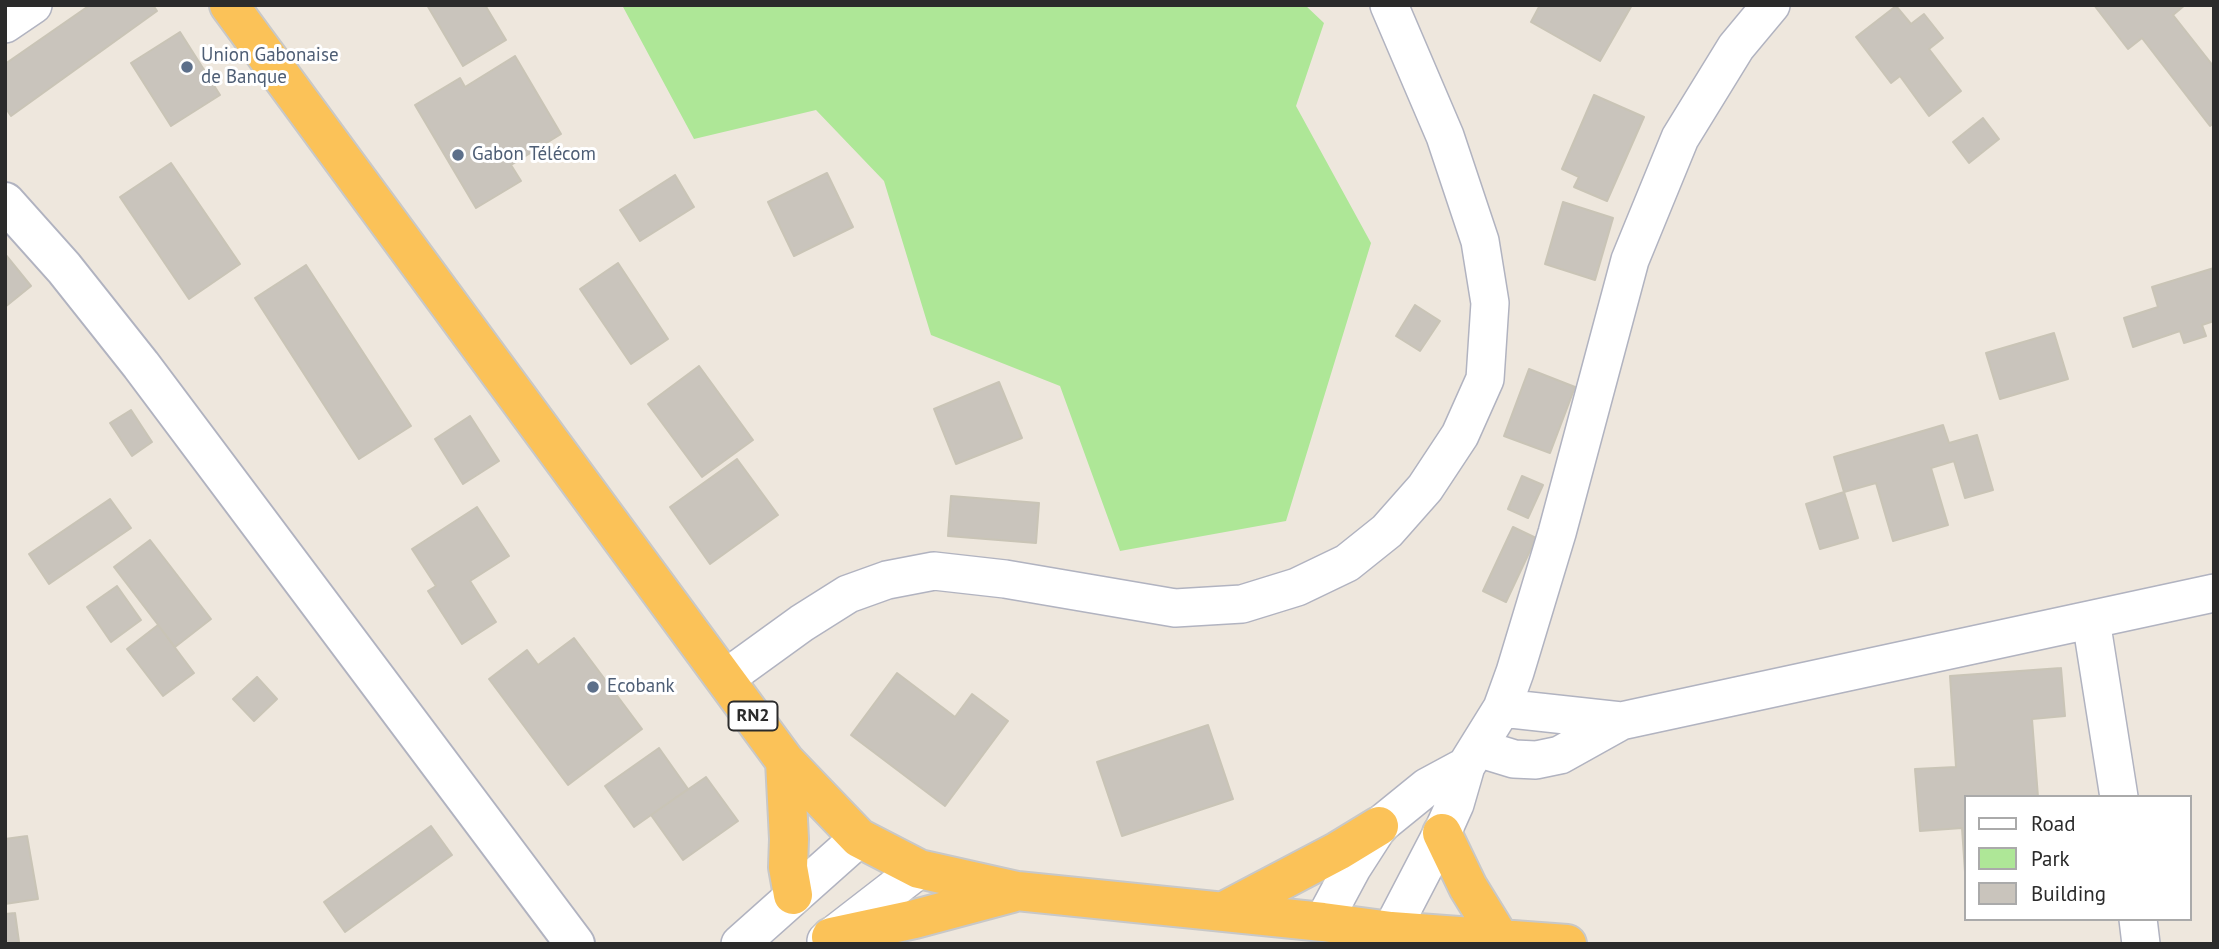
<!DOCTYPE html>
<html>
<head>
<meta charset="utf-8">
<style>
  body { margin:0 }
  #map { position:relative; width:2219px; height:949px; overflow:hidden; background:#eee7dd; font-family:"PT Sans",sans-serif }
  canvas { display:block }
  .frame { position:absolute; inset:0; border:7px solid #2b2b2b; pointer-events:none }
  .legend { position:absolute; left:1964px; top:795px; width:228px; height:126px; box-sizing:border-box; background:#fff; border:2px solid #aaa; margin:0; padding:9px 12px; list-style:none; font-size:21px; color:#2b2b2b }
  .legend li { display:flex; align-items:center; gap:14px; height:35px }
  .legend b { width:35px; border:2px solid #aaa }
</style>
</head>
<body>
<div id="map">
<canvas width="2219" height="949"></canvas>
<div class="frame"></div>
<ul class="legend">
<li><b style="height:9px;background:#fff"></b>Road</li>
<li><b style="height:19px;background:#aee797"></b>Park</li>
<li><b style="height:19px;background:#c9c4bc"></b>Building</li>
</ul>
</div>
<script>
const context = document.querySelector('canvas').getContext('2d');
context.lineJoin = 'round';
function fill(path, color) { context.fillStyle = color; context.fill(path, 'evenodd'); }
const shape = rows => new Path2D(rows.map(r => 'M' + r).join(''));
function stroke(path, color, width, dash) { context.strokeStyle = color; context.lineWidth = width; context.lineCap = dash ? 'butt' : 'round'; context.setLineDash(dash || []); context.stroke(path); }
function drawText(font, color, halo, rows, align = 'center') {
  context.font = font + ' "PT Sans",sans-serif'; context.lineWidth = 6; context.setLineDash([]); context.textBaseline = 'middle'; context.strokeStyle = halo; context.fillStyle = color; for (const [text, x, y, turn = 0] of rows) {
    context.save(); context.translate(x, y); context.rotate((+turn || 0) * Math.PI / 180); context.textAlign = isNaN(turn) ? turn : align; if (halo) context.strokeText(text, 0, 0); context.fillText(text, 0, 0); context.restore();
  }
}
fill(shape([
  [622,5,1305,5,1324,23,1296,106,1371,243,1286,521,1120,551,1060,386,931,335,884,181,816,110,694,139]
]), '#aee797');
const building = shape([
  [90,5,153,5,157,11,11,116,5,107,5,64,90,5],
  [427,5,485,5,506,40,463,66,427,5],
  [1540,5,1632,5,1600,61,1531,22,1540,5],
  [2094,5,2185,5,2173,15,2214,67,2214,123,2210,126,2142,38,2128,49,2094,5],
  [1896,6,1911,24,1924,14,1943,38,1929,49,1961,91,1929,116,1900,76,1891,83,1856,37,1896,6],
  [180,32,220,95,171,126,131,63,180,32],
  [515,56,561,134,511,165,521,181,476,208,415,105,460,78,465,87,515,56],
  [1594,95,1644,117,1607,201,1574,187,1579,177,1562,169,1594,95],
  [1983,118,1999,139,1969,163,1953,142,1983,118],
  [171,163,240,264,189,299,120,197,171,163],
  [827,173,853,227,794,256,768,202,827,173],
  [675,175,694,207,640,241,620,210,675,175],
  [1563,202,1613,218,1595,280,1545,264,1563,202],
  [5,254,31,286,5,307,5,254],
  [618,263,668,339,631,364,580,289,618,263],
  [306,265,411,426,359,459,255,298,306,265],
  [2214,268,2214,321,2202,325,2206,336,2184,343,2180,331,2133,347,2124,318,2158,307,2152,287,2214,268],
  [1415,305,1440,321,1420,351,1396,336,1415,305],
  [2054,333,2068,379,2000,399,1986,353,2054,333],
  [699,366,753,440,702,477,648,404,699,366],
  [1529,369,1575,387,1550,453,1504,436,1529,369],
  [999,382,1022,438,956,464,934,409,999,382],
  [131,410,152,442,132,456,110,423,131,410],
  [470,416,499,461,463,484,435,439,470,416],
  [1943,425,1949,443,1977,435,1993,490,1965,498,1954,461,1931,468,1948,525,1893,541,1876,483,1844,492,1834,457,1943,425],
  [737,459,778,515,710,564,670,507,737,459],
  [1522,476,1543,485,1528,518,1508,509,1522,476],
  [1844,492,1858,538,1820,549,1806,504,1844,492],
  [951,496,1039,503,1036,543,948,536,951,496],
  [110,499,131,528,49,584,29,554,110,499],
  [477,507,509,556,470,581,496,622,462,644,428,591,436,586,412,549,477,507],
  [1513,527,1536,538,1506,602,1483,591,1513,527],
  [150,540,211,619,175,647,114,567,150,540],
  [117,586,141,620,111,642,87,607,117,586],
  [158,625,194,673,163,696,127,649,158,625],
  [574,638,642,729,568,785,489,679,527,650,538,665,574,638],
  [2061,668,2065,716,2032,719,2038,797,1965,797,1965,872,1962,828,1920,831,1915,769,1956,767,1950,676,2061,668],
  [897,673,955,717,972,694,1008,721,945,806,851,735,897,673],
  [257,677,277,699,254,721,233,699,257,677],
  [1208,725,1233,799,1122,836,1097,762,1208,725],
  [659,748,688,789,634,827,605,786,659,748],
  [706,777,738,821,683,860,651,815,706,777],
  [431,826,452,855,345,932,324,902,431,826],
  [27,836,38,899,5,904,5,839,27,836],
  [15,913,19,942,5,944,5,914,15,913]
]);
fill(building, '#c9c4bc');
stroke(building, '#c9c4b6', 2);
const minor = shape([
  [5,24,33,5],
  [2091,620,2119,797],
  [726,678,802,623,848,594,887,580,934,571,1005,579,1175,608,1242,604,1297,587,1347,563,1387,531,1425,488,1460,435,1485,379,1490,303,1480,241,1445,136,1389,5],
  [1502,708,1621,721],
  [1478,748,1514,759,1536,760,1560,755,1621,721,2214,593],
  [2138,919,2141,944],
  [1323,922,1352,868,1379,826,1427,787,1466,766],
  [1391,931,1442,833,1455,804,1466,766,1502,708,1515,672,1557,533,1630,260,1680,138,1736,47,1771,5],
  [826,941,919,869],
  [740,944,859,838]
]);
const tertiary = shape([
  [5,202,64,268,141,365,575,944]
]);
const trunk = shape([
  [229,5,785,761,859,838,919,869,1017,891,1323,922,1391,931,1567,944],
  [785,761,789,839,788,867,793,895],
  [1442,833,1468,887,1500,939],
  [1224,911,1338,851,1379,826],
  [831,937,915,919,1012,893]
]);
stroke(minor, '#b1b3c0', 40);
stroke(tertiary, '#b1b3c0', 42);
stroke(trunk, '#c8c8c8', 42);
stroke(minor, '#fff', 37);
stroke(tertiary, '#fff', 38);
stroke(trunk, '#fbc258', 38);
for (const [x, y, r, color] of [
  [187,67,7,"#5c6f8a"],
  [458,155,7,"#5c6f8a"],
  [593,687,7,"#5c6f8a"]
]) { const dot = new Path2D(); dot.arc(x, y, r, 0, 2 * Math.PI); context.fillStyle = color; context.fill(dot); stroke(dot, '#fff', 2.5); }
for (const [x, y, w] of [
  [753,716,49]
]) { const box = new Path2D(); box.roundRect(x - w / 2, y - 14.5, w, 29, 5); context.fillStyle = '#fff'; context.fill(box); stroke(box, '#2b2b2b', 2); }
drawText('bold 18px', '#2b2b2b', null, [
  ["RN2",753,716]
]);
drawText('19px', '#4e5e75', '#fff', [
  ["Union Gabonaise",201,56],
  ["de Banque",201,78],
  ["Gabon Télécom",472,155],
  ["Ecobank",607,687]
], 'left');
</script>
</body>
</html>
